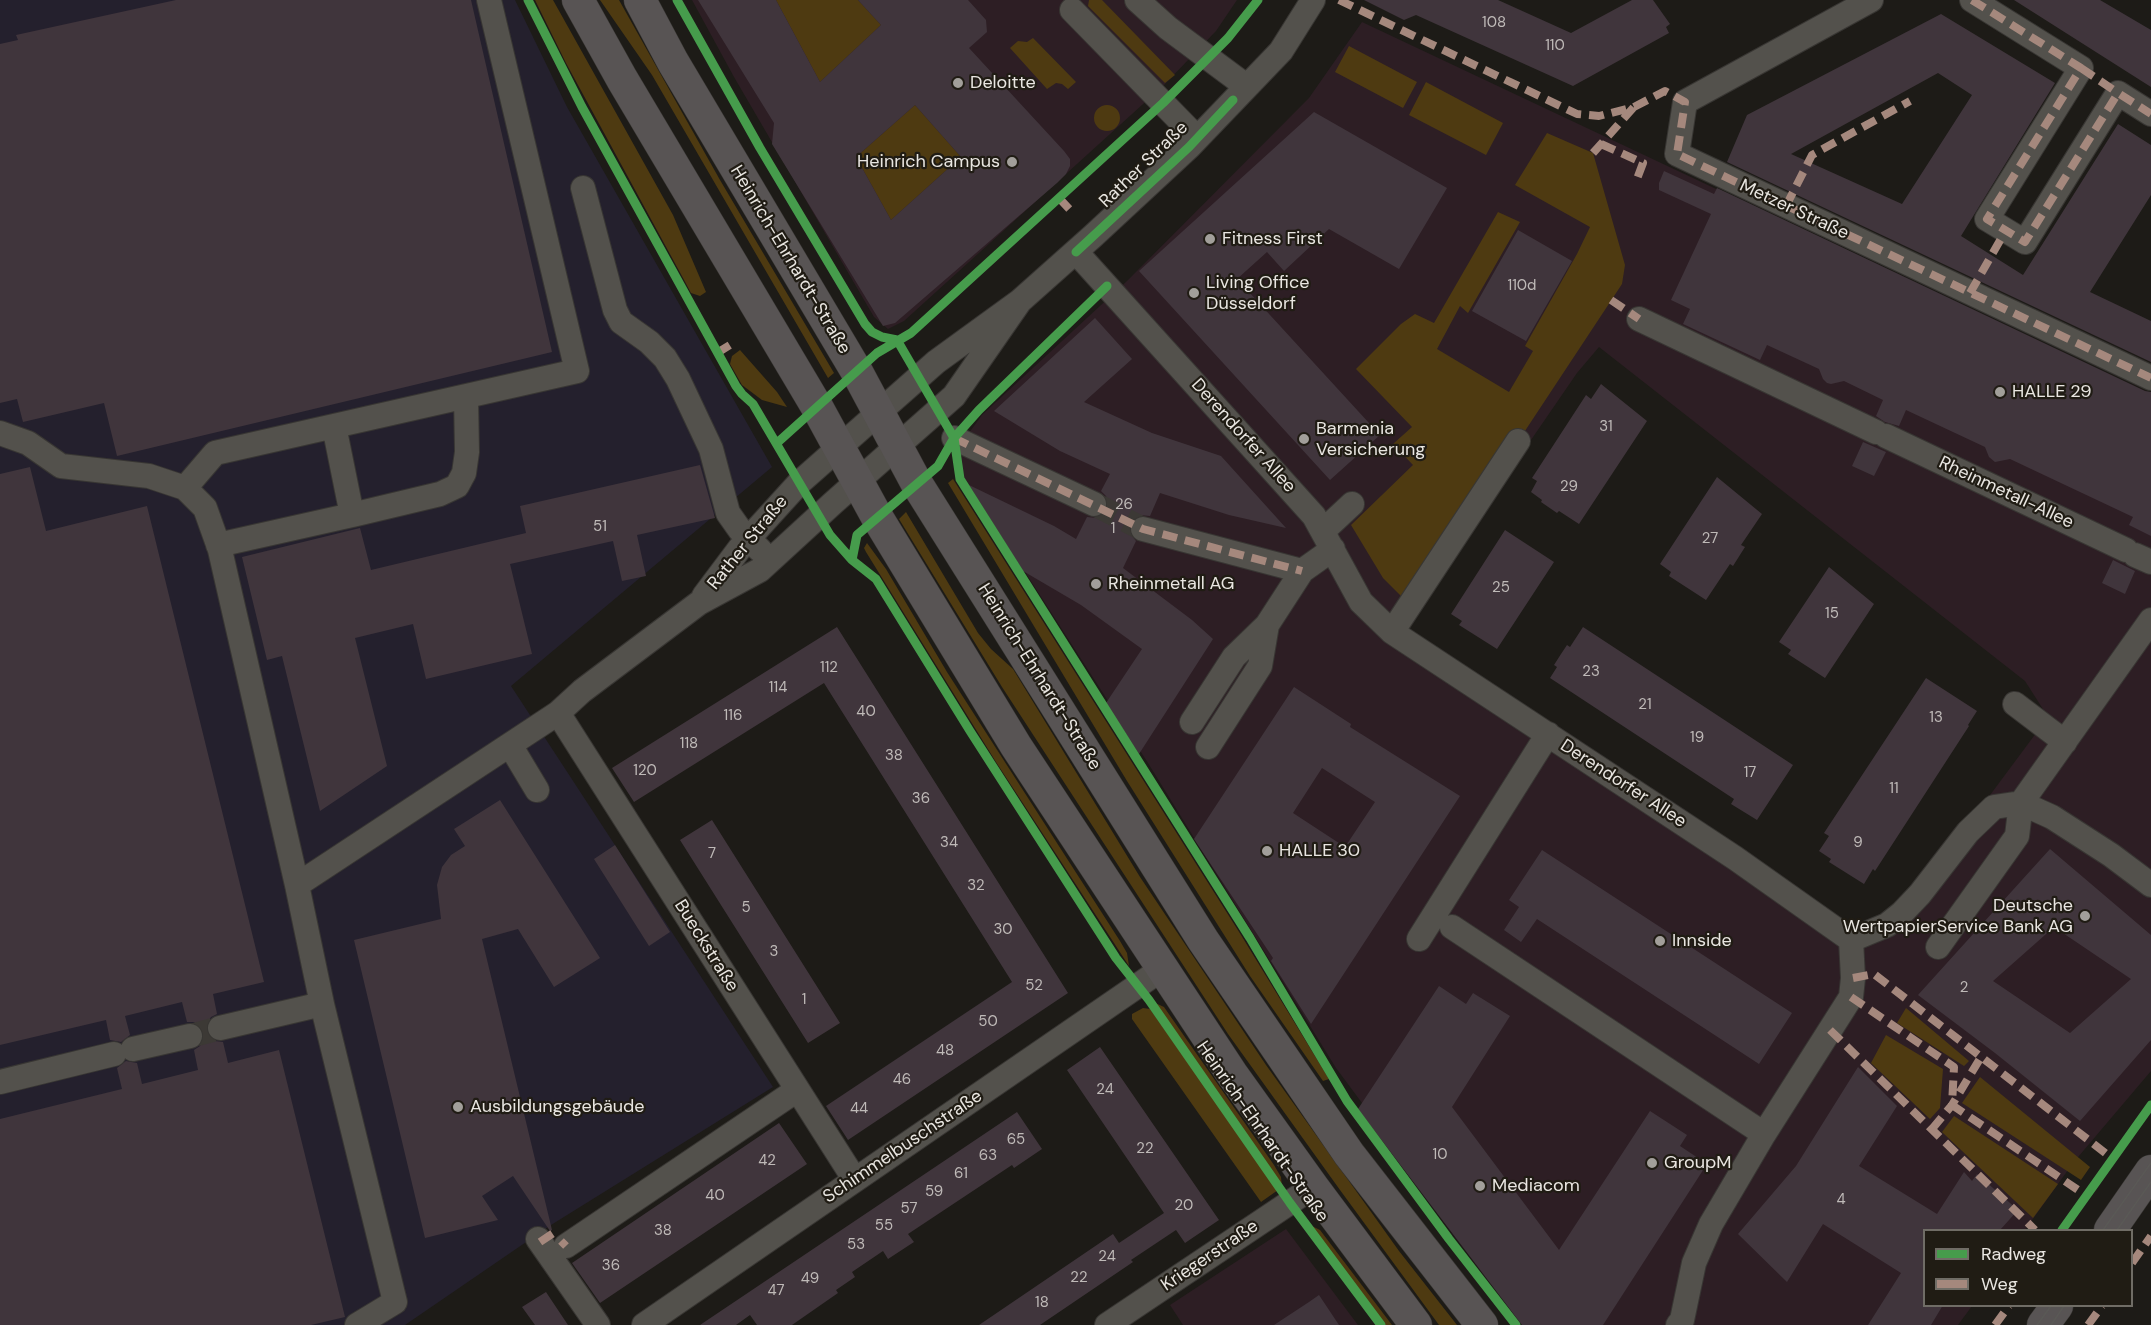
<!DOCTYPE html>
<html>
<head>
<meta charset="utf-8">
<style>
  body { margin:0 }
  #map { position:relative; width:2151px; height:1325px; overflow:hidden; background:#1d1b17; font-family:"DM Sans",sans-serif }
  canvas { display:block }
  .legend { position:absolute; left:1923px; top:1229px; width:210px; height:78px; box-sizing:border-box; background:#201c14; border:2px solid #706d66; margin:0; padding:8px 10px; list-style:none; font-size:18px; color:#e9e6e1 }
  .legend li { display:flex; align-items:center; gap:12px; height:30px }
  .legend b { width:30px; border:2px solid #706d66 }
</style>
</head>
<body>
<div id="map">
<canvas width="2151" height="1325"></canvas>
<ul class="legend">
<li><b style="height:8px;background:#469c4c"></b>Radweg</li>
<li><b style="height:8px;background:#a5887d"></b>Weg</li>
</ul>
</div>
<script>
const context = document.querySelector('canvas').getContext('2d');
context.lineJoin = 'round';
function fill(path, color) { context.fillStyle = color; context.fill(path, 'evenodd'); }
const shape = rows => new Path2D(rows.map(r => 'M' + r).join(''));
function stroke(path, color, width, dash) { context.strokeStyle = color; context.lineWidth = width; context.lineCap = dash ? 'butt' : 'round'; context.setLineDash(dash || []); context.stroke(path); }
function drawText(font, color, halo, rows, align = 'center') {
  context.font = font + ' "DM Sans",sans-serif'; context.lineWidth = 4.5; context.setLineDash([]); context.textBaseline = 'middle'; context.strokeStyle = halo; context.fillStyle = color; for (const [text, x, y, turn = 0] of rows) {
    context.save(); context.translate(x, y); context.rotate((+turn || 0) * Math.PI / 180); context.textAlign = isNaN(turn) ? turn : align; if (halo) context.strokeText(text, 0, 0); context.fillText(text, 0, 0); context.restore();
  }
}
fill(shape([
  [692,0,1237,0,1216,31,1164,85,904,321,888,329,874,317,734,77],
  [1362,22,2151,394,2151,1071,2073,1163,2025,1230,1924,1230,1924,1306,1972,1306,1958,1325,1527,1325,1336,1068,1148,763,964,477,958,448,982,415,1127,281,1309,98],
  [1599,347,2025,681,2048,717,1901,915,1855,942,1418,644,1406,622,1577,373],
  [1286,1229,1358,1325,1183,1325,1170,1305]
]), '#2d1e24');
fill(shape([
  [0,0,515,0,567,107,772,467,511,686,773,1087,551,1225,405,1325,0,1325]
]), '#24202d');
fill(shape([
  [535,0,553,0,673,215,706,292,700,296,691,293,683,278,566,63],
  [600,0,619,0,720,180,834,373,828,378,652,75],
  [776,0,858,0,881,25,820,82],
  [1089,0,1102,0,1175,75,1165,83,1088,6],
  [1033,38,1076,82,1068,89,1062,84,1056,83,1047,89,1010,48,1018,41,1027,42],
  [1349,46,1417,82,1403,108,1335,72],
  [1426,82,1503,123,1486,155,1409,115],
  '1094 118a13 13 0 1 1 26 0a13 13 0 1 1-26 0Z',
  [915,105,961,157,891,220,856,157],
  [1547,133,1593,153,1625,265,1622,284,1410,605,1383,578,1351,525,1413,465,1393,444,1412,427,1356,369,1401,324,1415,314,1434,323,1498,212,1520,222,1468,313,1460,306,1437,349,1509,392,1533,351,1525,346,1577,254,1590,227,1515,185],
  [740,350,777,392,787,407,762,400,742,385,730,364,732,356],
  [953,479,1241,935,1329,1079,1323,1081,1250,976,1127,781,948,483],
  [906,512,978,633,991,649,1013,669,1140,877,1266,1065,1399,1251,1457,1325,1439,1325,1340,1190,1228,1034,1002,687,899,519],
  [867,543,886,569,947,672,1120,941,1127,953,1129,966,996,762,866,552,864,548],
  [1153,1002,1164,1007,1274,1165,1281,1177,1282,1187],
  [1143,1008,1150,1009,1278,1190,1261,1202,1132,1019,1132,1014],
  [1906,1008,1969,1061,1964,1066,1897,1023],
  [1886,1035,1943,1069,1940,1108,1930,1119,1871,1063],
  [1980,1077,2090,1167,2081,1180,1962,1103],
  [1954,1116,2058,1184,2033,1218,1942,1132],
  [1308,1224,1320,1230,1392,1325,1384,1325]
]), '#4e3a11');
fill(shape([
  [176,0,471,0,552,352,117,456,104,403,23,422,17,399,0,403,0,44,18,40,16,35],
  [698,0,776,0,820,82,881,25,858,0,968,0,986,20,987,32,969,48,1064,151,1070,159,1070,166,1066,174,1057,183,895,323,883,326,772,144,774,123],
  [915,105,961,157,891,220,856,157],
  [1364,0,1498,0,1571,33,1632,0,1653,0,1670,24,1666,27,1669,33,1573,86,1416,15,1404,20],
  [2014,0,2100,0,2151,30,2151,87],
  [1941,14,2055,83,1961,236,2023,275,2118,124,2151,145,2151,195,2090,292,2151,321,2151,362,1727,162,1747,115],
  [1938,73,1972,95,1902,204,1791,154],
  [1314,112,1447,188,1399,269,1329,229,1284,271,1267,252,1237,279,1380,435,1330,480,1139,271],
  [1664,171,1714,194,1717,188,2145,391,2151,392,2151,536,2129,525,2133,517,2010,459,1995,462,1989,457,1985,447,1906,410,1899,426,1885,422,1876,416,1883,400,1844,381,1831,384,1827,383,1823,379,1819,369,1767,345,1760,360,1683,324,1690,309,1671,300,1711,214,1659,190,1659,183],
  [1518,230,1572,261,1526,341,1472,311],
  [1095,318,1132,359,1084,402,1152,433,1221,456,1286,528,1229,515,1160,493,1150,516,1140,515,1133,519,1129,525,1129,532,1136,541,1123,568,1192,620,1213,639,1139,754,1106,703,1142,649,1081,605,1023,571,969,485,1054,526,1076,539,1087,517,1096,518,1103,515,1107,511,1108,502,1106,496,1101,491,1110,474,1060,451,994,411],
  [1601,384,1647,421,1579,524,1559,511,1557,513,1541,502,1542,500,1531,492,1537,481,1532,478,1586,395,1591,399],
  [1863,442,1886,452,1874,476,1852,466],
  [700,465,715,518,637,535,646,576,622,581,613,541,510,564,532,654,426,679,413,624,355,638,387,766,320,811,282,656,267,660,242,557,360,528,371,570,526,533,520,506],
  [30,467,46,531,147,506,264,982,213,994,217,1014,211,1017,207,1023,206,1032,210,1038,215,1041,223,1042,228,1063,279,1050,345,1317,311,1325,0,1325,0,1119,122,1089,117,1068,126,1061,137,1063,142,1084,198,1070,194,1050,200,1046,204,1040,204,1033,200,1026,194,1022,187,1022,182,1002,125,1016,130,1035,121,1042,110,1040,106,1020,0,1045,0,474],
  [1717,477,1762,514,1741,545,1745,547,1733,566,1730,564,1706,600,1669,576,1671,572,1660,564],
  [1505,530,1554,562,1497,649,1459,625,1462,621,1451,614],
  [2113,560,2135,571,2125,594,2102,583],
  [1829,567,1874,604,1825,678,1788,654,1791,650,1779,642],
  [837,627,1068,993,848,1140,826,1106,1012,982,824,683,634,802,612,768],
  [1583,627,1793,765,1757,820,1731,804,1734,799,1550,678,1557,667,1554,665,1561,654,1567,645,1570,647],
  [1926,678,1977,711,1968,725,1969,726,1875,871,1873,869,1864,884,1829,862,1831,859,1819,851,1829,836,1824,833],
  [1294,687,1351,724,1350,727,1460,796,1311,1024,1271,961,1273,958,1194,839],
  [1322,768,1375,802,1345,847,1293,813],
  [500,800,600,958,554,987,518,929,482,939,552,1230,550,1231,513,1176,482,1196,498,1220,425,1238,354,940,441,919,437,885,442,867,451,855,465,846,454,829],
  [712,820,840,1023,808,1043,680,840],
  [615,845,670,932,649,946,594,859],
  [2050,849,2151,935,2151,1040,2080,1121,1995,1053,1918,995],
  [2054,927,2131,979,2070,1033,1993,981],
  [1542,850,1792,1013,1759,1064,1537,919,1521,942,1504,930,1519,907,1509,900],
  [1439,986,1466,1004,1473,993,1510,1016,1452,1107,1559,1250,1650,1111,1687,1135,1680,1146,1707,1164,1603,1325,1522,1325,1358,1109],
  [1100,1047,1219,1220,1185,1243,1176,1230,1131,1260,1133,1262,1040,1325,979,1325,1113,1234,1119,1243,1164,1213,1067,1070],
  [1858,1067,1897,1106,1859,1166,1937,1214,1964,1172,1972,1181,1977,1174,2018,1210,2000,1230,1924,1230,1924,1305,1943,1305,1931,1325,1868,1325,1901,1273,1823,1224,1787,1282,1738,1234,1796,1166],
  [1017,1112,1042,1149,1014,1168,1012,1165,908,1234,914,1242,888,1259,883,1251,852,1272,855,1277,836,1290,838,1293,792,1325,757,1325,750,1315,736,1325,700,1325],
  [779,1123,807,1164,600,1303,572,1263],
  [546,1292,568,1325,535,1325,522,1307],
  [1319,1295,1339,1325,1274,1325,1309,1302]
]), '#40353c');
stroke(shape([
  [1094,504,1143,529],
  [190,1036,220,1028]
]), '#3c3935', 24, [24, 12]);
const minor = shape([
  [1137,0,1168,28,1246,86],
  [1871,0,1685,102,1677,154,2151,378],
  [1972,0,2081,68,1987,219,2025,242,2118,93,2151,114],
  [1072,10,1197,138],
  [583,188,615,310,621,322,649,342,665,358,678,379,711,449,728,513,740,530,760,550],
  [1076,252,1314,516,1361,602,1392,632,1735,858,1851,940,1887,925,1902,913,1920,894,1968,832,1994,807,2021,803,2052,817,2111,855,2151,885],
  [1639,319,1876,432],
  [0,433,28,443,61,466,149,476,185,488,205,508,220,550,297,885,322,1004],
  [1886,436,2126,550],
  [954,438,1094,504],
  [185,488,215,453,577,371,489,0],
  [352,515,440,494,457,486,464,473,467,452,466,397],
  [1143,529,1302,571],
  [1323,531,1352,504],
  [218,545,352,515,334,426],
  [2135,555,2151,562],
  [704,596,740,548,799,483,936,362,1020,301,1093,236,1189,147,1281,51,1313,0],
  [1392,632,1518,441],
  [2015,704,2065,742],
  [558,713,855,1180],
  [1192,722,1234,657,1267,625,1302,571,1333,549],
  [510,745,537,790],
  [1208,747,1260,666,1267,625],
  [297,885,558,713,582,691,699,603,760,570,833,503,954,396,1020,301],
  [1452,927,1764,1134],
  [1419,939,1548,734],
  [1938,947,2017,836,2021,803,2151,620],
  [220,1028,322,1004,395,1302,357,1325],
  [133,1049,190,1036],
  [0,1082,114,1054],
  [538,1239,598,1325],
  [566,1246,797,1090],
  [644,1325,1162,969],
  [1107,1325,1313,1187],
  [1678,1325,1682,1320,1694,1263,1711,1224,1764,1134,1851,997,1853,978,1851,940]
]);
const major = shape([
  [578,0,622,79,817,407,877,517,1016,746,1232,1074,1313,1187,1416,1325],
  [640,0,673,62,857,372,917,484,1203,940,1349,1154,1482,1325],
  [2110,1230,2151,1171],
  [2043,1325,2057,1306]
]);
stroke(minor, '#383633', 26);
stroke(major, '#383633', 33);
stroke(minor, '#53514c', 24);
stroke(major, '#585454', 32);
stroke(shape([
  [2103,1230,2151,1163],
  [2117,1230,2151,1182],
  [2037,1325,2051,1306],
  [2051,1325,2064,1306]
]), '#5a5956', 1.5);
stroke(shape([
  [1339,0,1577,114,1599,116,1634,107,1665,91,1685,102,1677,154,2151,378],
  [1972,0,2081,68,1987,219,2025,242,2118,93,2151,114],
  [2081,68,2118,93],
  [1601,144,1643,163,1637,179],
  [1593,153,1634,107],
  [1059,198,1073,213],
  [1786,206,1812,155,1910,101],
  [1970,293,2006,230],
  [1611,300,1639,319],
  [717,353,733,343],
  [954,438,1143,529,1302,571],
  [1853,978,1874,974,2113,1159],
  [1851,997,1954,1067,1952,1105,2087,1196],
  [1830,1030,2035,1230],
  [1932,1129,1952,1105,1981,1057],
  [561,1241,566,1246],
  [540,1242,555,1232],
  [2132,1263,2151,1236],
  [1995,1325,2009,1306],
  [2088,1325,2102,1306]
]), '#a5887d', 8, [15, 8]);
stroke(shape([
  [528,0,582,107,736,386,742,394,753,404,830,535,852,560,876,579,970,731,1116,958,1149,1000,1290,1203,1381,1325],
  [677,0,760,148,865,324,872,332,882,337,897,340,954,438,960,479,1250,938,1347,1101,1449,1239,1516,1325],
  [1076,252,1189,147,1233,100],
  [777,443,877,353,911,333,1163,103,1228,38,1258,0],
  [852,560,857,535,938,466,954,438,979,410,1107,286],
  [2062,1230,2151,1105]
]), '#469c4c', 9);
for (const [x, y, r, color] of [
  [958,83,6,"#a29f9a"],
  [1012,162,6,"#a29f9a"],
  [1210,239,6,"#a29f9a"],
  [1194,293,6,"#a29f9a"],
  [2000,392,6,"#a29f9a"],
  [1304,439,6,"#a29f9a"],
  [1096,584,6,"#a29f9a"],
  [1267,851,6,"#a29f9a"],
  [2085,916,6,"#a29f9a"],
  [1660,941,6,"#a29f9a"],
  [458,1107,6,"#a29f9a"],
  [1652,1163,6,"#a29f9a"],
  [1480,1186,6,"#a29f9a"]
]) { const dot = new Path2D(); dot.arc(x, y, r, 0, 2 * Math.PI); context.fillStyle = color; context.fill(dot); stroke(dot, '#201c14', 2); }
drawText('15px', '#bfbab8', null, [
  ["108",1494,23],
  ["110",1555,46],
  ["110d",1522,286],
  ["31",1606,427],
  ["29",1569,487],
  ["26",1124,505],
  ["51",600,527],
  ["1",1113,529],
  ["27",1710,539],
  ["25",1501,588],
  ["15",1832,614],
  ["112",829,668],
  ["23",1591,672],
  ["114",778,688],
  ["21",1645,705],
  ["40",866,712],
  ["116",733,716],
  ["13",1936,718],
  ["19",1697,738],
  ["118",689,744],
  ["38",894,756],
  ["120",645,771],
  ["17",1750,773],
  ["11",1894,789],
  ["36",921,799],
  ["34",949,843],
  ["9",1858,843],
  ["7",712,854],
  ["32",976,886],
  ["5",746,908],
  ["30",1003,930],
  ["3",774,952],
  ["52",1034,986],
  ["2",1964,988],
  ["1",804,1000],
  ["50",988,1022],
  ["48",945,1051],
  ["46",902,1080],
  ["24",1105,1090],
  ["44",859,1109],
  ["65",1016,1140],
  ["22",1145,1149],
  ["10",1440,1155],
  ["63",988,1156],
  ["42",767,1161],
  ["61",961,1174],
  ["59",934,1192],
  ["40",715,1196],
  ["4",1841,1200],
  ["20",1184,1206],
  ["57",909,1209],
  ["55",884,1226],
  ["38",663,1231],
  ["53",856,1245],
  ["24",1107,1257],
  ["36",611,1266],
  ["22",1079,1278],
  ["49",810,1279],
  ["47",776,1291],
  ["18",1042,1303]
]);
drawText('18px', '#e9e6e1', '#201c14', [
  ["Deloitte",970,83],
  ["Heinrich Campus",1000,162,"right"],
  ["Fitness First",1222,239],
  ["Living Office",1206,283],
  ["Düsseldorf",1206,304],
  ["HALLE 29",2012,392],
  ["Barmenia",1316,429],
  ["Versicherung",1316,450],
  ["Rheinmetall AG",1108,584],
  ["HALLE 30",1279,851],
  ["Deutsche",2073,906,"right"],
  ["WertpapierService Bank AG",2073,927,"right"],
  ["Innside",1672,941],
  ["Ausbildungsgebäude",470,1107],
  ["GroupM",1664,1163],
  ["Mediacom",1492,1186]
], 'left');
drawText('18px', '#e9e6e1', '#201c14', [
  ["Rather Straße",1144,165,-44],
  ["Metzer Straße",1794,210,25],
  ["Heinrich-Ehrhardt-Straße",790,260,59],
  ["Derendorfer Allee",1243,436,48],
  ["Rheinmetall-Allee",2006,493,25],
  ["Rather Straße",748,543,-51],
  ["Heinrich-Ehrhardt-Straße",1039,677,58],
  ["Derendorfer Allee",1623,784,33],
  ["Bueckstraße",706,946,58],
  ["Heinrich-Ehrhardt-Straße",1262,1132,55],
  ["Schimmelbuschstraße",903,1147,-34],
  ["Kriegerstraße",1210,1256,-34]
]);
</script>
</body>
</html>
